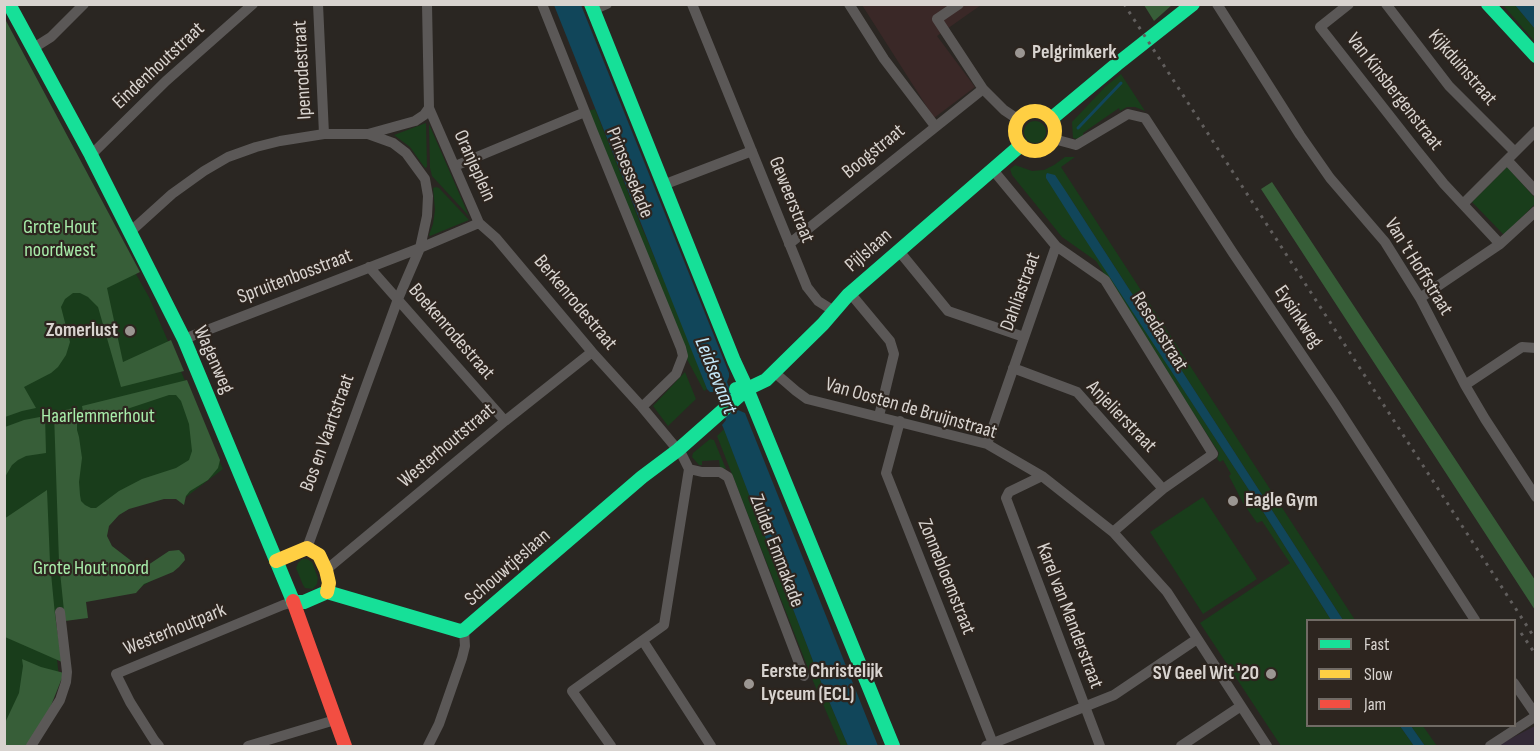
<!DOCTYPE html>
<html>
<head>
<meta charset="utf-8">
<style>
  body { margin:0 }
  #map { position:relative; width:1540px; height:751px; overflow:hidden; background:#2a2622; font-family:"Sofia Sans Condensed",sans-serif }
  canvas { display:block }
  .frame { position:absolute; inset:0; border:6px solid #d8d3cf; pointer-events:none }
  .legend { position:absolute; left:1306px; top:619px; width:210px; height:108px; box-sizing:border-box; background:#2d251f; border:2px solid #716b65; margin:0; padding:8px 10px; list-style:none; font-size:18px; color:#d8d3cf }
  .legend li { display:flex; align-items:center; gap:12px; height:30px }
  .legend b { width:30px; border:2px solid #716b65 }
</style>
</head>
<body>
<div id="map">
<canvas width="1540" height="751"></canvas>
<div class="frame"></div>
<ul class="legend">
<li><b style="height:8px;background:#16e098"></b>Fast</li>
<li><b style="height:8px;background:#ffcf43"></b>Slow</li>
<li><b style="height:8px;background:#f24e42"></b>Jam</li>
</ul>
</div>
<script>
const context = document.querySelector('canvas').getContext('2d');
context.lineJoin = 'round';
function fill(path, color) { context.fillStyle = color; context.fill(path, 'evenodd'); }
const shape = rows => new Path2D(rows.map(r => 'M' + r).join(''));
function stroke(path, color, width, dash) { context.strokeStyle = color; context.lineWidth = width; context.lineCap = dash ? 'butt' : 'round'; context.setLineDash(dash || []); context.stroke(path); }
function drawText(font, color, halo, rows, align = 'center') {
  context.font = font + ' "Sofia Sans Condensed",sans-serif'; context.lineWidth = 4.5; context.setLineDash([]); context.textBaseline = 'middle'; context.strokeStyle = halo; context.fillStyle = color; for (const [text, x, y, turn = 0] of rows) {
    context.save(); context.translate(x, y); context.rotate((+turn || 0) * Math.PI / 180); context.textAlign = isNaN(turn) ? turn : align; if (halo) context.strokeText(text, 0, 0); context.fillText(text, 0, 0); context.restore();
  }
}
fill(shape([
  [1535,726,1535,746,1496,746]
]), '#332936');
fill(shape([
  [862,5,981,5,937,36,975,87,934,118]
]), '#3a2827');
fill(shape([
  [1503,5,1515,5,1535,29,1535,42],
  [4,41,149,297,223,469,182,500,171,497,124,507,108,521,104,541,135,567,176,567,133,591,80,603,81,616,53,623,59,677,25,746,4,746],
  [1121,74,1145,111,1135,107,1127,107,1120,111,1119,108,1083,133,1083,136,1077,139,1073,138,1072,122,1105,87],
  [595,109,640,223,683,325,707,389,704,391,681,348,585,112],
  '1024 132a11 11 0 1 1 22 0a11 11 0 1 1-22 0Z',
  [426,123,427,167,425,168,410,147,394,135],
  [429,124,469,216,432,176,430,168],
  [1065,157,1075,157,1061,167,1355,620,1343,620,1067,193,1047,174,1120,292,1262,510,1331,620,1308,620,1308,726,1400,726,1414,746,1281,746,1200,623,1290,563,1262,521,1257,523,1243,503,1229,476,1231,474,1223,460,1220,462,1217,459,1219,453,1096,261,1062,237,1012,175,1010,169,1015,165,1032,171,1044,170,1054,165],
  [1507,167,1535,198,1535,204,1504,235,1472,202],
  [436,187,439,188,469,220,430,236,429,235,433,224,435,210,433,188],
  [685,372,696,399,668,426,653,406],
  [724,429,823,687,848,746,841,746,813,681,717,436],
  [710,439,714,440,726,469,720,468,719,460,702,461,702,465,699,465,692,457,693,453],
  [1203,497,1257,579,1203,614,1150,532],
  [302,559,307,559,312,562,318,578,317,584,313,589,305,588,303,585,296,568,298,563],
  [1411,726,1423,726,1437,746,1425,746]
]), '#193d1b');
fill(shape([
  [1144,5,1172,5,1154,21],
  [5,19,140,272,107,288,123,362,171,340,184,371,121,387,98,307,88,297,80,293,73,293,65,299,61,307,70,342,66,355,58,367,51,373,24,387,36,408,22,411,5,417],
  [1272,182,1535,580,1535,610,1261,189],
  [187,380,220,460,218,468,208,480,190,491,186,496,184,505,176,499,164,499,129,509,119,515,109,526,107,536,112,546,138,566,148,565,169,551,179,550,184,555,185,560,179,567,173,572,144,584,136,593,86,602,88,618,65,621,59,562,54,413,77,407,77,430,79,437,82,458,79,482,80,495,81,501,85,505,91,508,96,508,119,491,142,479,176,468,189,460,192,451,189,424,181,401,176,395,169,395,85,423,82,406],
  [45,416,46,453,26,456,18,460,12,465,5,477,5,427,24,420],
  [47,490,50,563,55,615,62,662,5,637,4,519],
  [22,659,41,667,64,673,50,708,28,746,5,746,4,725,19,693,23,666]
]), '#375e38');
fill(shape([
  [554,5,581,5,729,373,729,377,727,382,738,410,745,413,878,746,848,746,823,687,723,427,722,425,726,420,715,392,710,392,707,389],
  [1515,5,1535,5,1535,29],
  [1047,173,1055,175,1067,193,1343,620,1331,620,1262,510,1079,230,1046,178,1046,175],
  [1400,726,1411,726,1425,746,1414,746]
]), '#11465a');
stroke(shape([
  [1078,128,1121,83]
]), '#11465a', 3);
stroke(shape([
  [318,4,324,134],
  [427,4,429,108],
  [542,4,593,132,681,348,683,356,676,374,642,407],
  [692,4,807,287,818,301,834,311],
  [849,4,884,59,935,126],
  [959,4,937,19,983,89,1004,110,1019,120],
  [1217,4,1300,135,1330,178,1385,242,1420,298,1465,385,1485,419,1536,497],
  [1349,4,1320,27,1415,148,1444,184,1500,244],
  [1386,4,1449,86,1515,152],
  [593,10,607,4],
  [32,49,51,37,84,4],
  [368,134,415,121,424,115,429,108,479,223,496,238,592,352,642,407,682,455,689,469],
  [1054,139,1076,145,1128,114,1145,118,1233,253,1335,404,1475,620],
  [91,155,166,81,253,4],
  [1507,160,1536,191],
  [455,166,585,112],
  [663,185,752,151],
  [1463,204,1536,131],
  [130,232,172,194,204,171,228,157,256,147,280,141,324,134,368,134,393,143,406,153,425,179,428,196,427,216,420,248,398,299,307,548],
  [789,244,983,89],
  [1056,246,1105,280,1213,454,1163,489,1113,532],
  [899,251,948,311,1024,337],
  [369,267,505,421],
  [850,293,890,341,894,354,879,416],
  [1420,298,1500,244,1536,211],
  [184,339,420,248,479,223],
  [1013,368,1077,392,1163,489],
  [774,372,796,391,807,399,987,444,1042,476,1113,532,1167,592,1267,746],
  [1465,385,1522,347,1536,348],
  [900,421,886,473,994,746],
  [987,444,1056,246,993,170],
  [689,469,702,472,720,472,728,477,804,676],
  [1042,476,1009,492,1006,498,1100,746],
  [326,570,505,421,592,352],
  [643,641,711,746],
  [1514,683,1536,715],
  [31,746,60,700,66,682,67,672,60,612],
  [159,746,154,740,130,702,116,674,283,605,293,602],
  [248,746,335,720],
  [428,746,439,724,462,658,465,646,464,630],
  [611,746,572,691,664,625,689,469],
  [986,746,1114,695,1197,639],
  [1181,746,1241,706],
  [1490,746,1536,716]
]), '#5b5857', 10);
stroke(shape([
  [9,4,91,155,184,339,293,601],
  [591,4,734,361,747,389,893,746],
  [1488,4,1536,56],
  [1051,119,1117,64,1193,4],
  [736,389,747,389,766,380,823,324,848,295,1021,145],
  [293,602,304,602,327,592,460,631,464,630,642,477,678,450,747,389]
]), '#16e098', 14);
stroke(shape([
  '1015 131a20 20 0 1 1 40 0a20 20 0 1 1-40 0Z',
  [276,561,307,548,319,555,326,570,329,583,327,592]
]), '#ffcf43', 14);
stroke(shape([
  [293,601,345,746]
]), '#f24e42', 14);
stroke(shape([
  [1124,4,1536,640],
  [1521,633,1536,655]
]), '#615e5d', 3, [3, 6]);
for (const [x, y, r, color] of [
  [1020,53,6,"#9b9692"],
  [130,331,6,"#9b9692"],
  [1233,501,6,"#9b9692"],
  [1271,674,6,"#9b9692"],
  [749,684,6,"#9b9692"]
]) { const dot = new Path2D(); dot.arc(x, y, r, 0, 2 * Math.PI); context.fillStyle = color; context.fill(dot); stroke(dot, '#2d251f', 2); }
drawText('bold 20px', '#d8d3cf', '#2d251f', [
  ["Pelgrimkerk",1032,53],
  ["Zomerlust",118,331,"right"],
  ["Eagle Gym",1245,501],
  ["Eerste Christelijk",761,672],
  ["Lyceum (ECL)",761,695],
  ["SV Geel Wit '20",1259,674,"right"]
], 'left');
drawText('20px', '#d8d3cf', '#2d251f', [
  ["Eindenhoutstraat",159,66,-43],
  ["Kijkduinstraat",1462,68,49],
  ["Ipenrodestraat",303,70,-93],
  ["Van Kinsbergenstraat",1394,92,52],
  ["Boogstraat",874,152,-39],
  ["Oranjeplein",474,166,66],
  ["Prinsessekade",629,173,68],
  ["Geweerstraat",791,200,68],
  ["Pijlslaan",869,251,-41],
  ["Van 't Hoffstraat",1418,267,58],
  ["Spruitenbosstraat",295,277,-21],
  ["Dahliastraat",1021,292,-70],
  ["Berkenrodestraat",575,303,50],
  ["Eysinkweg",1298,317,56],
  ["Boekenrodestraat",451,332,49],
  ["Resedastraat",1159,332,58],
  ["Wagenweg",213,360,66],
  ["Van Oosten de Bruijnstraat",911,409,16],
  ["Anjelierstraat",1121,417,46],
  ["Bos en Vaartstraat",328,433,-70],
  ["Westerhoutstraat",447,446,-40],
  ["Zuider Emmakade",776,551,69],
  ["Schouwtjeslaan",508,568,-41],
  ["Zonnebloemstraat",946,577,68],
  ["Karel van Manderstraat",1069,616,69],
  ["Westerhoutpark",175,630,-22]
]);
drawText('20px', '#a8edaa', '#2d251f', [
  ["Grote Hout",60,228],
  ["noordwest",60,251],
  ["Haarlemmerhout",98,417],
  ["Grote Hout noord",91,569]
]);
drawText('italic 21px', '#c4e9fb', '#2d251f', [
  ["Leidsevaart",715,376,68]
]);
</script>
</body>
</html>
